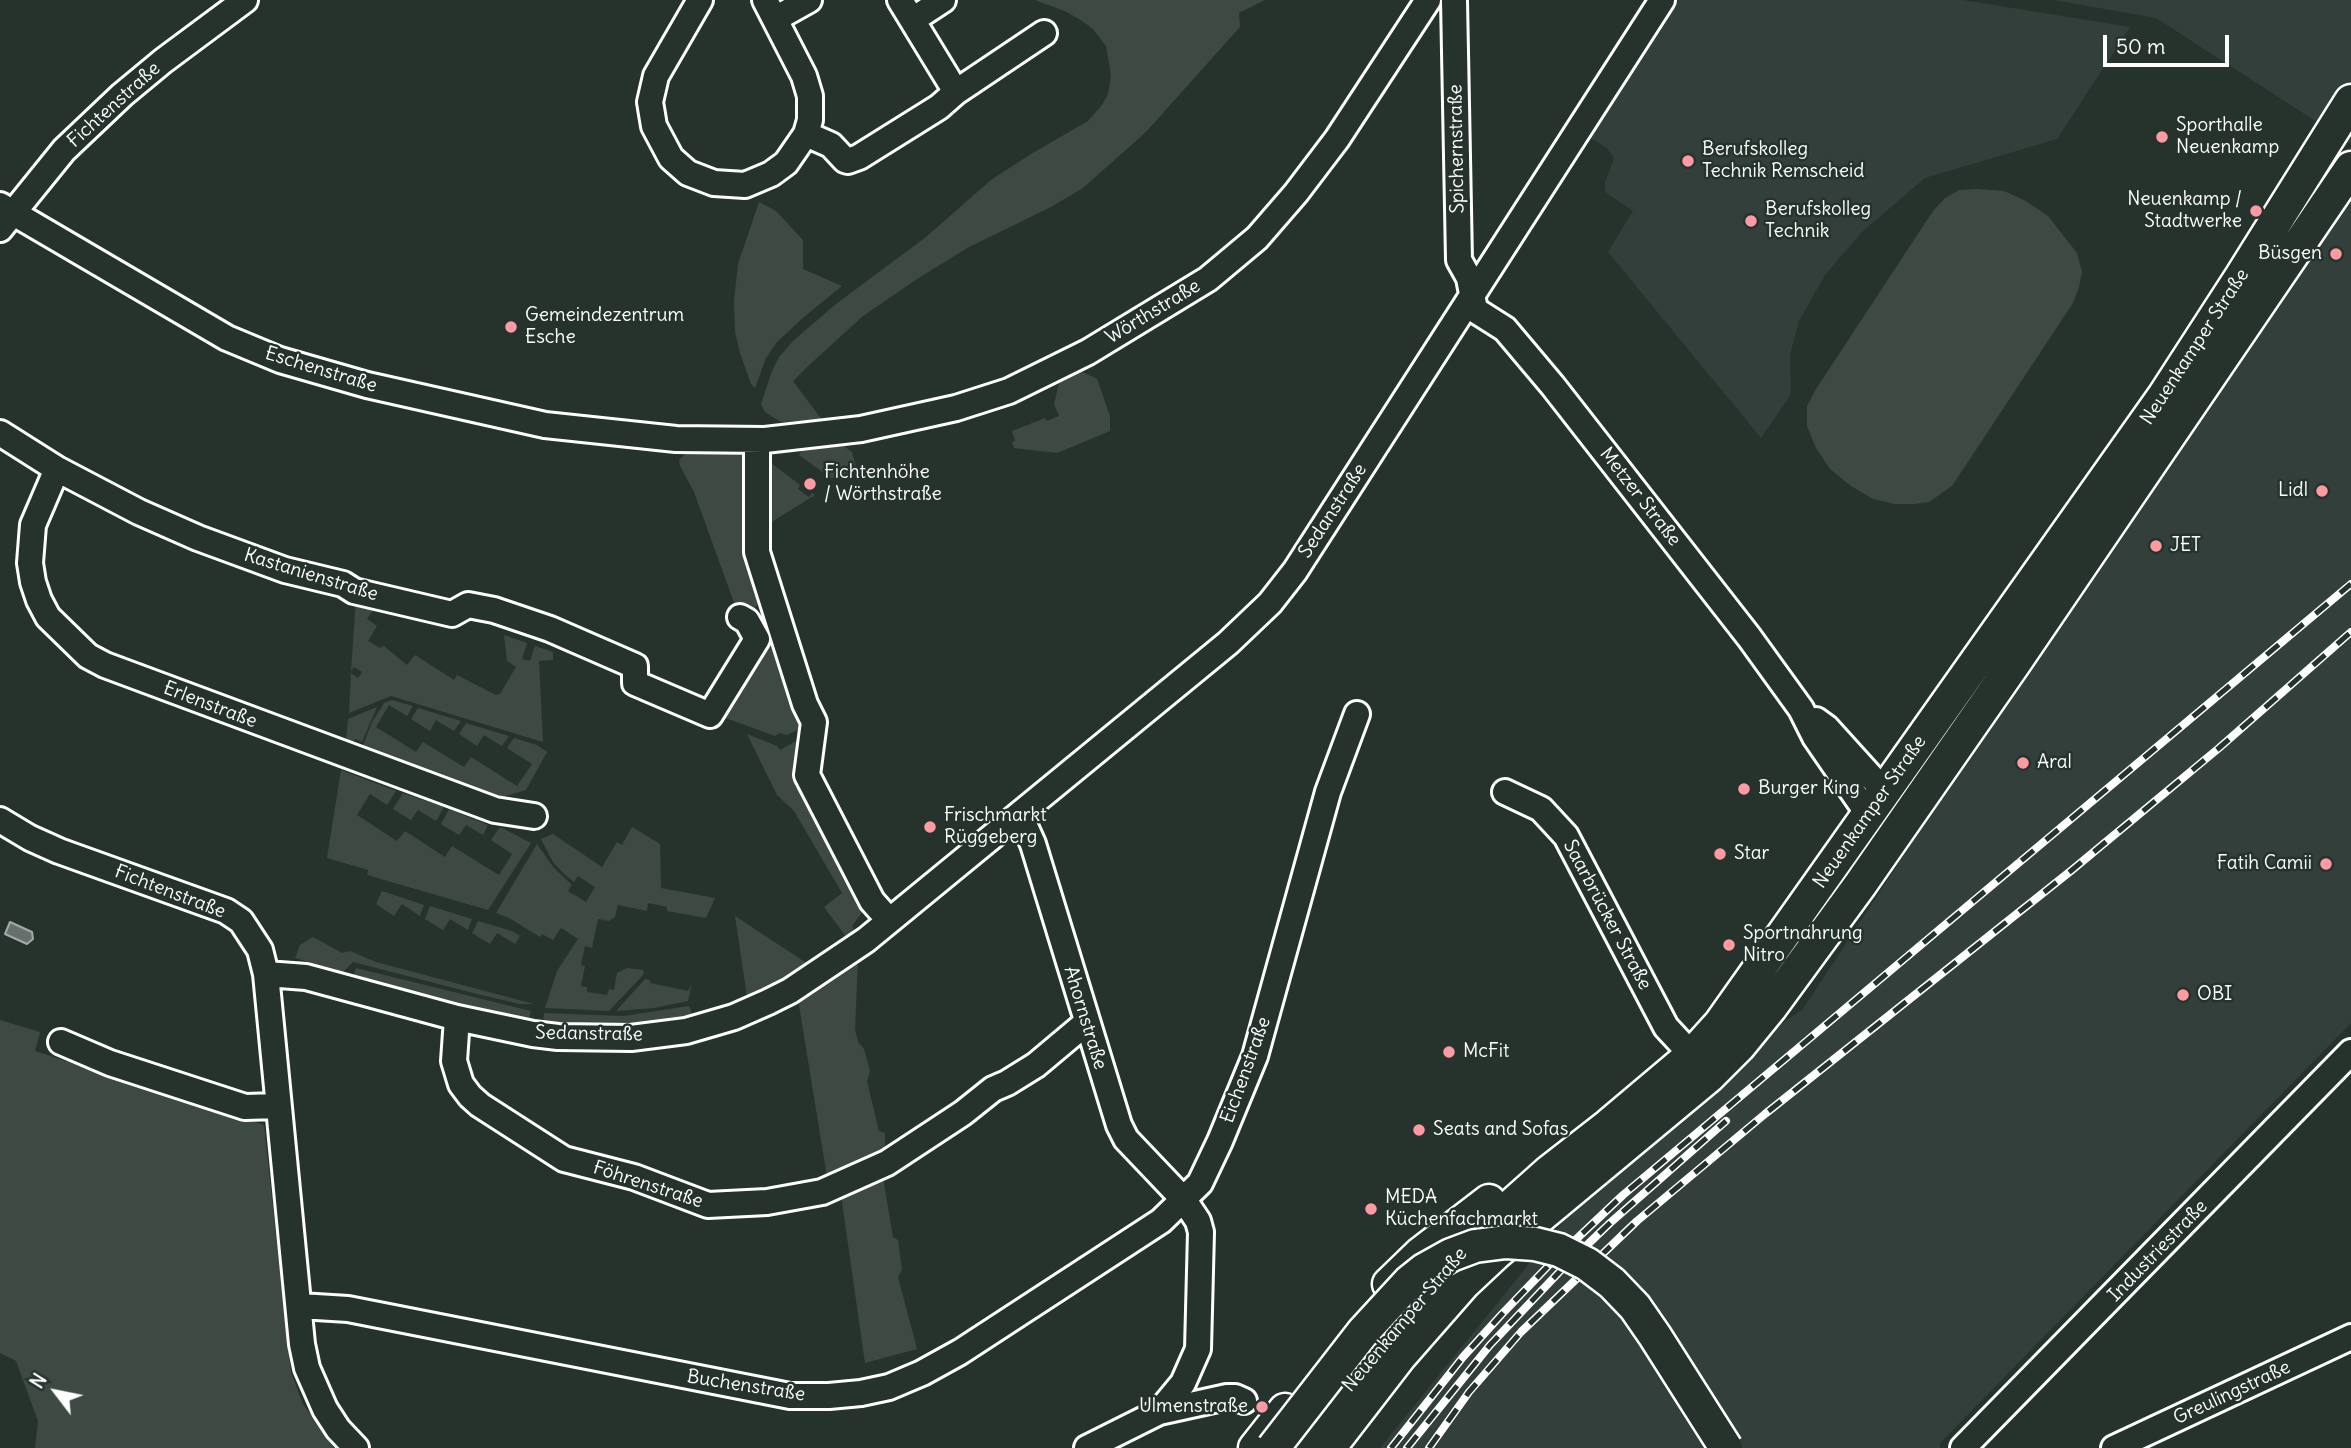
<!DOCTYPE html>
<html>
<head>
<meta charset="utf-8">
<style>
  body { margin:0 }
  #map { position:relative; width:2351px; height:1448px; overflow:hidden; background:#26332d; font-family:Delius,sans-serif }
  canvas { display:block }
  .north { position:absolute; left:21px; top:1357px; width:70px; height:70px; -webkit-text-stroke:5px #26332d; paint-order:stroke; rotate:302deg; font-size:19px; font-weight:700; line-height:28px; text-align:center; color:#fff }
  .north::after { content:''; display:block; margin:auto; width:24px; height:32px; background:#fff; clip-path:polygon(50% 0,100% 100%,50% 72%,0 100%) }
  .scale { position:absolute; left:2103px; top:35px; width:126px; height:32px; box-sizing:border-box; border:4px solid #fff; border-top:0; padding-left:9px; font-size:21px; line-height:24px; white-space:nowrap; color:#fff; -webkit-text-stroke:5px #26332d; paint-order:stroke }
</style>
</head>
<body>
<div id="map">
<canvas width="2351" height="1448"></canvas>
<div class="north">N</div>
<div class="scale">50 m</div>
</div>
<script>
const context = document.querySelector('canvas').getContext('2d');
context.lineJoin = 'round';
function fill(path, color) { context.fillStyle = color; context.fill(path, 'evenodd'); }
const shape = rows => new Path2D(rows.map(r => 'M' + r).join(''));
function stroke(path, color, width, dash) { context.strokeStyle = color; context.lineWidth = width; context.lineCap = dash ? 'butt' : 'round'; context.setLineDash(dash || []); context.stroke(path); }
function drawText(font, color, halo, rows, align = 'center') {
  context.font = font + ' Delius,sans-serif'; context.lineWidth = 5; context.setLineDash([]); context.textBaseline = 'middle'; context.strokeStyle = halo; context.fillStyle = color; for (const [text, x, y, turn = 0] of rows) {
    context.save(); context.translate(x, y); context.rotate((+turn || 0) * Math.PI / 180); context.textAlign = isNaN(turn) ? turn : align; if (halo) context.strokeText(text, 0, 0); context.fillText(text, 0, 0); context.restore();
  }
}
fill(shape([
  [1678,0,1963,0,2130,27,2057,139,1925,178,1863,231,1825,275,1799,321,1790,355,1791,394,1761,438,1608,252,1633,211,1605,192,1605,183,1614,158,1607,148,1590,138],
  [2054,0,2351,0,2351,144,2156,18],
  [2351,173,2351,1023,1940,1443,1940,1448,1380,1448,1652,1112,1803,1009]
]), '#333f3a');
fill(shape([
  [1035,0,1265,0,1239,13,1240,27,1146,132,1083,188,1051,207,969,247,920,277,863,316,806,368,793,381,822,420,781,422,765,412,761,404,772,371,779,357,794,340,836,304,926,237,991,180,1031,154,1088,121,1102,105,1108,94,1111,75,1106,46,1093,29,1082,21,1067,12],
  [1977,189,2004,191,2026,201,2048,216,2077,253,2082,272,2079,287,2073,303,1952,486,1929,502,1914,504,1895,504,1873,499,1851,486,1830,469,1816,448,1807,426,1807,406,1816,389,1933,211,1945,198,1959,190],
  [759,202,776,211,803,240,803,269,842,286,804,317,776,343,766,358,755,388,751,384,740,353,735,332,734,301,738,264],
  [1081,371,1097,379,1110,416,1110,431,1057,453,1014,448,1012,442,1015,441,1012,431,1045,418,1047,421,1059,416,1054,404,1059,383],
  [840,443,852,452,856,467,844,478,831,478,799,455,804,446],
  [688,451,742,451,751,453,765,597,751,612,737,611,694,492,680,466,679,460],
  [766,459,800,485,798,489,809,497,812,493,815,495,765,526],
  [356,598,374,608,367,619,377,626,368,641,380,648,384,646,407,665,415,655,454,680,457,675,496,695,500,694,516,667,507,661,504,635,527,643,522,659,530,661,535,646,553,652,553,660,539,661,543,742,391,696,349,713,351,673,358,678,362,672,354,667,351,671],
  [780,641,807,725,787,735,780,733,775,736,723,717,752,656],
  [392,700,413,706,407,716,389,705,376,727,416,752,423,742,464,767,471,757,517,786,532,764,507,748,514,738,537,745,547,752,526,790,496,799,362,748,372,722,384,703],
  [377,707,362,742,355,739,352,745,346,742,348,719],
  [418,708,461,721,454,731,436,720,430,731,411,719],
  [466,723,509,736,502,746,484,735,477,746,459,734],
  [747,734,777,746,780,750,803,737,869,903,852,926,855,932,847,938,824,907,842,893,794,811,777,795],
  [341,770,396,791,387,805,370,794,357,815,397,841,405,831,445,857,452,846,499,875,512,854,491,840,500,827,531,843,488,910,367,875,368,870,327,858],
  [403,793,444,807,436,821,418,810,411,820,393,809],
  [449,809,488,825,483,835,466,825,459,835,441,824],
  [632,827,660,844,661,888,715,898,706,918,667,911,667,907,648,903,647,911,618,905,615,917,609,921,598,919,592,948,585,946,581,965,585,966,581,986,587,987,587,992,607,995,609,989,614,990,617,973,627,968,643,970,644,974,609,1011,545,1008,557,971,578,939,561,928,553,940,542,934,540,937,509,918,496,913,537,844,554,868,572,885,568,891,586,902,595,887,578,876,574,882,563,873,553,862,541,839,553,834,602,867,617,842,622,845],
  [382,891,424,905,420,916,402,904,394,916,376,904],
  [430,906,472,919,468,930,450,919,443,930,425,919],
  [735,916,808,964,774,985,747,997],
  [478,921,512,931,520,936,515,944,497,933,490,944,472,933],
  [313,937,342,953,350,951,376,962,534,1004,520,1004,481,995,353,962,343,972,295,958,300,945],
  [858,962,855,1029,858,1042,864,1049,870,1071,867,1081,879,1131,885,1133,885,1151,827,1177,798,999],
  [356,968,531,1011,529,1020,483,1011,353,977],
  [645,979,650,980,650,983,688,991,692,983,688,1001,654,1008,616,1011],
  [689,1006,693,1017,666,1021,626,1026,585,1026,543,1022,544,1013,624,1016],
  [0,1020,40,1032,35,1051,264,1125,291,1372,303,1404,334,1448,35,1448,38,1421,16,1361,0,1353],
  [883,1177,893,1237,898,1240,902,1270,898,1277,917,1349,865,1363,841,1195]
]), '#3e4944');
const water = shape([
  [10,922,32,932,33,939,27,944,5,934,10,922]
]);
fill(water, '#67706c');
stroke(water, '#a4a9a7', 2);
const minor = shape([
  [700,0,656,76,650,102,654,126,671,158,688,173,714,183,745,185,771,174,786,163,806,134,810,120,810,96,804,76,765,0],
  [1454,0,1459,260,1469,278,1475,310,1505,329,1553,386,1749,637,1801,709,1815,737,1868,814],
  [775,19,809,0],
  [914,19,943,0],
  [956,92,1044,33],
  [806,134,831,145,845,160,848,161,859,157,939,107,956,92,900,0],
  [0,205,227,338,280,360,367,385,545,425,676,439,765,440,861,429,956,408,1009,391,1088,352,1208,279,1257,238,1296,193,1337,139,1428,0],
  [0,229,64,150,122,95,163,61,245,0],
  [0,433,57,469,139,512,198,538,285,570,343,584,354,591,452,614,468,605,494,610,550,629,635,666,635,683,710,715,757,639,747,621,740,617],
  [757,440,757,552,805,704,814,722,807,775,872,901,889,920],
  [57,469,33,525,30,563,33,582,39,600,48,617,88,656,105,665,495,810,534,816],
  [1816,720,1827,728,1884,791],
  [1505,792,1541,809,1566,836,1666,1027,1692,1055],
  [1020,815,1033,844,1119,1125,1126,1139,1184,1200,1198,1221,1201,1232,1198,1349,1183,1383,1159,1412],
  [0,820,30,838,59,851,226,911,241,921,260,950,266,974,302,1344,307,1368,325,1409,338,1429,356,1448],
  [266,974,306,977,457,1018,533,1034,558,1037,631,1038,686,1031,734,1017,768,1002,790,991,866,940,1228,643,1270,603,1295,571,1662,0],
  [457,1018,454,1061,461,1084,470,1096,480,1105,564,1159,634,1177,708,1205,767,1202,822,1192,887,1163,963,1113,993,1089,1007,1083,1036,1065,1086,1023],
  [61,1042,110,1063,245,1107,277,1106],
  [300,1306,348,1309,790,1396,829,1396,861,1393,889,1387,922,1373,960,1352,1161,1221,1200,1183,1220,1141,1255,1056,1328,792,1357,714],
  [1087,1448,1159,1412,1227,1397,1235,1397,1244,1401],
  [1963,1448,2351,1052],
  [2114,1448,2351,1337]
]);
const major = shape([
  [1389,1284,1420,1254,1489,1201],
  [1255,1448,1285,1410],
  [1300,1448,1384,1340,1475,1238,1550,1171,1609,1125,1692,1055,1720,1024,2164,396,2241,277,2351,101],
  [1329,1448,1400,1356,1464,1283,1496,1253,1709,1076,1739,1046,1770,1008,1860,885,2015,662,2351,168]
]);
stroke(minor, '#fff', 30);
stroke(major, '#fff', 37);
stroke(minor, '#26332d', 24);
stroke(major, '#26332d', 32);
const rail = shape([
  [1391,1448,1463,1357,1502,1314,1551,1263,1623,1195,2351,584],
  [1407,1448,1490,1345,1564,1267,1610,1223,1726,1121],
  [1429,1448,1469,1392,1521,1332,1637,1221,1765,1114,2072,870,2219,748,2351,632]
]);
stroke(rail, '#fff', 8);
stroke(rail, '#26332d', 5, [16]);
const majorBridge = shape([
  [1273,1448,1363,1332,1409,1282,1424,1270,1451,1255,1475,1246,1506,1242,1535,1244,1559,1250,1587,1264,1612,1283,1635,1307,1655,1336,1726,1448]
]);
stroke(majorBridge, '#fff', 37, []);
stroke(majorBridge, '#26332d', 32);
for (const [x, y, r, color] of [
  [2162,137,7,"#ff9aa2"],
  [1688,161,7,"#ff9aa2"],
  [2256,211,7,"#ff9aa2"],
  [1751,221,7,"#ff9aa2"],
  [2336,254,7,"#ff9aa2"],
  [511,327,7,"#ff9aa2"],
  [810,484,7,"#ff9aa2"],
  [2322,491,7,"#ff9aa2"],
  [2156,546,7,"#ff9aa2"],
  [2023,763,7,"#ff9aa2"],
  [1744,789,7,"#ff9aa2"],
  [930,827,7,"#ff9aa2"],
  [1720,854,7,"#ff9aa2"],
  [2326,864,7,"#ff9aa2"],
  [1729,945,7,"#ff9aa2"],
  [2183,995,7,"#ff9aa2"],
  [1449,1052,7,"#ff9aa2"],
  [1419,1130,7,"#ff9aa2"],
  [1371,1209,7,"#ff9aa2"],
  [1262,1407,7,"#ff9aa2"]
]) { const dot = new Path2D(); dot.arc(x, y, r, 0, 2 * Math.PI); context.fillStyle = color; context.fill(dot); stroke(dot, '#26332d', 2.5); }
drawText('19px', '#fff', '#26332d', [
  ["Fichtenstraße",114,105,-42],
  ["Spichernstraße",1457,149,-91],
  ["Wörthstraße",1153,312,-31],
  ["Neuenkamper Straße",2195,347,-57],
  ["Eschenstraße",321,370,17],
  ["Metzer Straße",1640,497,52],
  ["Sedanstraße",1333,511,-57],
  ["Kastanienstraße",311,575,17],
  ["Erlenstraße",210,705,21],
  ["Neuenkamper Straße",1870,812,-55],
  ["Fichtenstraße",170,892,21],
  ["Saarbrücker Straße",1607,915,62],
  ["Ahornstraße",1085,1018,73],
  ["Sedanstraße",589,1034,1],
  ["Eichenstraße",1246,1070,-70],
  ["Föhrenstraße",648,1185,18],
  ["Industriestraße",2158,1251,-46],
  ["Neuenkamper Straße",1405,1320,-50],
  ["Buchenstraße",746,1386,9],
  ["Greulingstraße",2232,1393,-25]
]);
drawText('19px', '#fff', '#26332d', [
  ["Sporthalle",2176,126],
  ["Neuenkamp",2176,148],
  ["Berufskolleg",1702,150],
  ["Technik Remscheid",1702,172],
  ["Neuenkamp /",2242,200,"right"],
  ["Stadtwerke",2242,222,"right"],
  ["Berufskolleg",1765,210],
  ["Technik",1765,232],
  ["Büsgen",2322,254,"right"],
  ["Gemeindezentrum",525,316],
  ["Esche",525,338],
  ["Fichtenhöhe",824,473],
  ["/ Wörthstraße",824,495],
  ["Lidl",2308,491,"right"],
  ["JET",2170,546],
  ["Aral",2037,763],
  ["Burger King",1758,789],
  ["Frischmarkt",944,816],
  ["Rüggeberg",944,838],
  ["Star",1734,854],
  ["Fatih Camii",2312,864,"right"],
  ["Sportnahrung",1743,934],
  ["Nitro",1743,956],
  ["OBI",2197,995],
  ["McFit",1463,1052],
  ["Seats and Sofas",1433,1130],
  ["MEDA",1385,1198],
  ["Küchenfachmarkt",1385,1220],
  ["Ulmenstraße",1248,1407,"right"]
], 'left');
</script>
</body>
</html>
